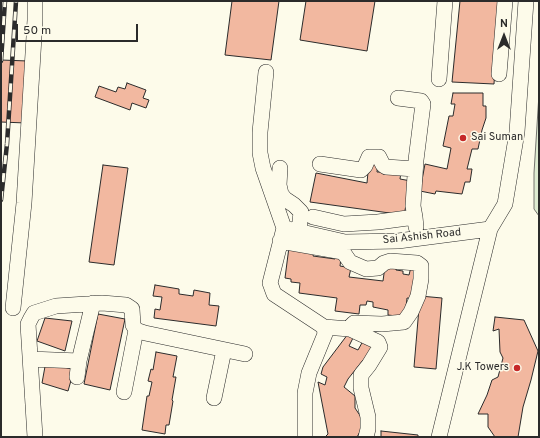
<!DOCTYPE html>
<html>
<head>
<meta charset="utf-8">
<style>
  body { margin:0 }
  #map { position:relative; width:540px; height:438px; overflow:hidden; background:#fdfbea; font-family:Overpass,sans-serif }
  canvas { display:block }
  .frame { position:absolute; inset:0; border:2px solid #2b2b2b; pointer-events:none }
  .north { position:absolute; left:484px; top:16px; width:40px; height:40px; -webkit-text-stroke:3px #fdfbea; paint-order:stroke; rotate:0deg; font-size:11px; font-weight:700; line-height:16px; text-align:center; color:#2b2b2b }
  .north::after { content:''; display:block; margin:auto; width:14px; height:18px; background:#2b2b2b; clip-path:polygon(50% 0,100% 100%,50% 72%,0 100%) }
  .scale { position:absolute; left:16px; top:24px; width:122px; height:18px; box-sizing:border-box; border:2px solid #2b2b2b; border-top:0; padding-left:5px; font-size:12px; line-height:14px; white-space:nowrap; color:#2b2b2b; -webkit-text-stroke:3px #fdfbea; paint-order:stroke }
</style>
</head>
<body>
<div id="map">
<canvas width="540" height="438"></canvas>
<div class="frame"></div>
<div class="north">N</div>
<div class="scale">50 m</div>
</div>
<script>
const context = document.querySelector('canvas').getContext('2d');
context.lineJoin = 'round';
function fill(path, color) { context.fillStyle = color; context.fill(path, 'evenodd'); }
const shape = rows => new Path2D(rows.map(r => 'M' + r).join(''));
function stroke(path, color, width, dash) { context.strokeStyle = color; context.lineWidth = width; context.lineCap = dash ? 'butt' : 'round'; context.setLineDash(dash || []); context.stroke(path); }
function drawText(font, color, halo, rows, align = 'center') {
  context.font = font + ' Overpass,sans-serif'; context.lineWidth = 3; context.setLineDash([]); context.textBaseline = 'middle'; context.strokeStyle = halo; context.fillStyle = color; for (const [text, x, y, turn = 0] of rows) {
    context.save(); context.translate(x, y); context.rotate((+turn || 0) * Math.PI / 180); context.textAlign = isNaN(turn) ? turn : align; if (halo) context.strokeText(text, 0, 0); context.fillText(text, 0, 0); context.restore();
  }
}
const green = shape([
  [539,94,539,216,534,209,534,173,539,94]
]);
fill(green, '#deebd1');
stroke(green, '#74746e', 1);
const building = shape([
  [232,1,279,1,271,60,225,55,232,1],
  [306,1,375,1,367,51,300,40,306,1],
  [460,1,499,1,494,84,452,82,460,1],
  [1,60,28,61,26,123,1,122,1,60],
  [127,83,146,90,143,98,149,100,146,108,132,103,130,110,95,97,99,86,116,92,118,87,125,89,127,83],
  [453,93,483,93,483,106,486,106,486,118,482,130,478,149,472,149,467,169,472,169,470,182,465,182,462,194,436,191,435,194,420,191,425,164,447,169,451,148,443,146,449,116,453,116,455,104,451,104,453,93],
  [369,161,378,161,377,172,401,172,400,179,411,181,404,215,310,202,316,173,367,183,369,161],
  [103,165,128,168,114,265,89,262,103,165],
  [289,247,314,252,313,256,335,259,335,257,341,258,340,266,351,268,349,277,383,281,385,266,396,267,396,270,403,271,403,274,409,275,411,267,419,268,414,299,407,298,405,317,388,315,388,310,373,307,373,302,367,301,366,305,360,305,359,314,335,311,337,298,299,293,300,283,291,282,291,279,285,278,289,247],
  [155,285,179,289,179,294,193,296,194,290,210,293,209,305,219,306,216,326,154,318,155,309,160,310,162,297,153,296,155,285],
  [420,296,442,298,436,369,414,367,420,296],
  [98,314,125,319,110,390,84,384,98,314],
  [495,317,524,320,538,351,531,380,523,407,518,437,495,437,488,427,488,414,478,414,487,395,492,380,498,377,503,358,500,352,499,329,493,331,495,317],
  [45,318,72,321,65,351,37,341,45,318],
  [348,334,354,336,349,346,358,350,363,341,376,347,365,362,363,360,348,379,344,387,355,396,355,408,365,423,357,437,325,437,328,434,318,382,325,385,327,377,321,374,323,367,348,334],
  [156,352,177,356,173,377,176,377,172,400,173,401,169,425,166,425,165,434,142,430,147,396,149,396,152,382,148,381,151,369,153,370,156,352],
  [46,361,74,370,68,391,42,383,46,361],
  [381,431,418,435,418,437,381,437,381,431]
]);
fill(building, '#f2b8a0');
stroke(building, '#2b2b2b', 1);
const street = shape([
  [266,72,260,132,260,153,263,168,284,228],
  [499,74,505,1],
  [439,79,445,1],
  [398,98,421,101,423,104,416,160,413,206,415,217],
  [320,164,361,170,365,166,369,157,379,157,383,165,386,167,415,169],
  [280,168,279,185,281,194,285,199,294,205,301,212,299,231],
  [313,217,344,224,378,222,415,217,416,227],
  [284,228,270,283,274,294,324,327,325,334,309,373,305,393,305,437],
  [284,228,345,242,398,241,490,229],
  [280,241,343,252,350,262,366,269,378,268,384,263,390,261,417,263,421,266,421,279,418,296,411,312,404,322,382,324,354,323,348,329],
  [13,308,24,203,35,20,35,1],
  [324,327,350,329,378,342,380,347,369,365,361,375,361,388,368,417,368,429,366,437],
  [30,359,79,361,93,303],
  [77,377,79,361],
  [124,392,136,330],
  [214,398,224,350],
  [35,437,28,324,31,318,34,313,56,306,102,303,126,305,132,309,133,325,136,330,145,333,245,354],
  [439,437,490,229,505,204,517,132,526,1]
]);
stroke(street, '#2b2b2b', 16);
stroke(street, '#fdfbea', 15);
const rail = shape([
  [1,61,5,1],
  [1,200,7,144,16,1]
]);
stroke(rail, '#2b2b2b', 4.5);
stroke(rail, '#fdfbea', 3, [9]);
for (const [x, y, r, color] of [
  [463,138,4,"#c62828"],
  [517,368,4,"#c62828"]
]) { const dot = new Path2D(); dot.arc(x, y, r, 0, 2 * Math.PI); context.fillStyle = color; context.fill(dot); stroke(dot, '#fdfbea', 1.5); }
drawText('11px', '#2b2b2b', '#fdfbea', [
  ["Sai Suman",471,138],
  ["J.K Towers",509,368,"right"]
], 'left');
drawText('11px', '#2b2b2b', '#fdfbea', [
  ["Sai Ashish Road",422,237,-6]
]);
</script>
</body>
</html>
